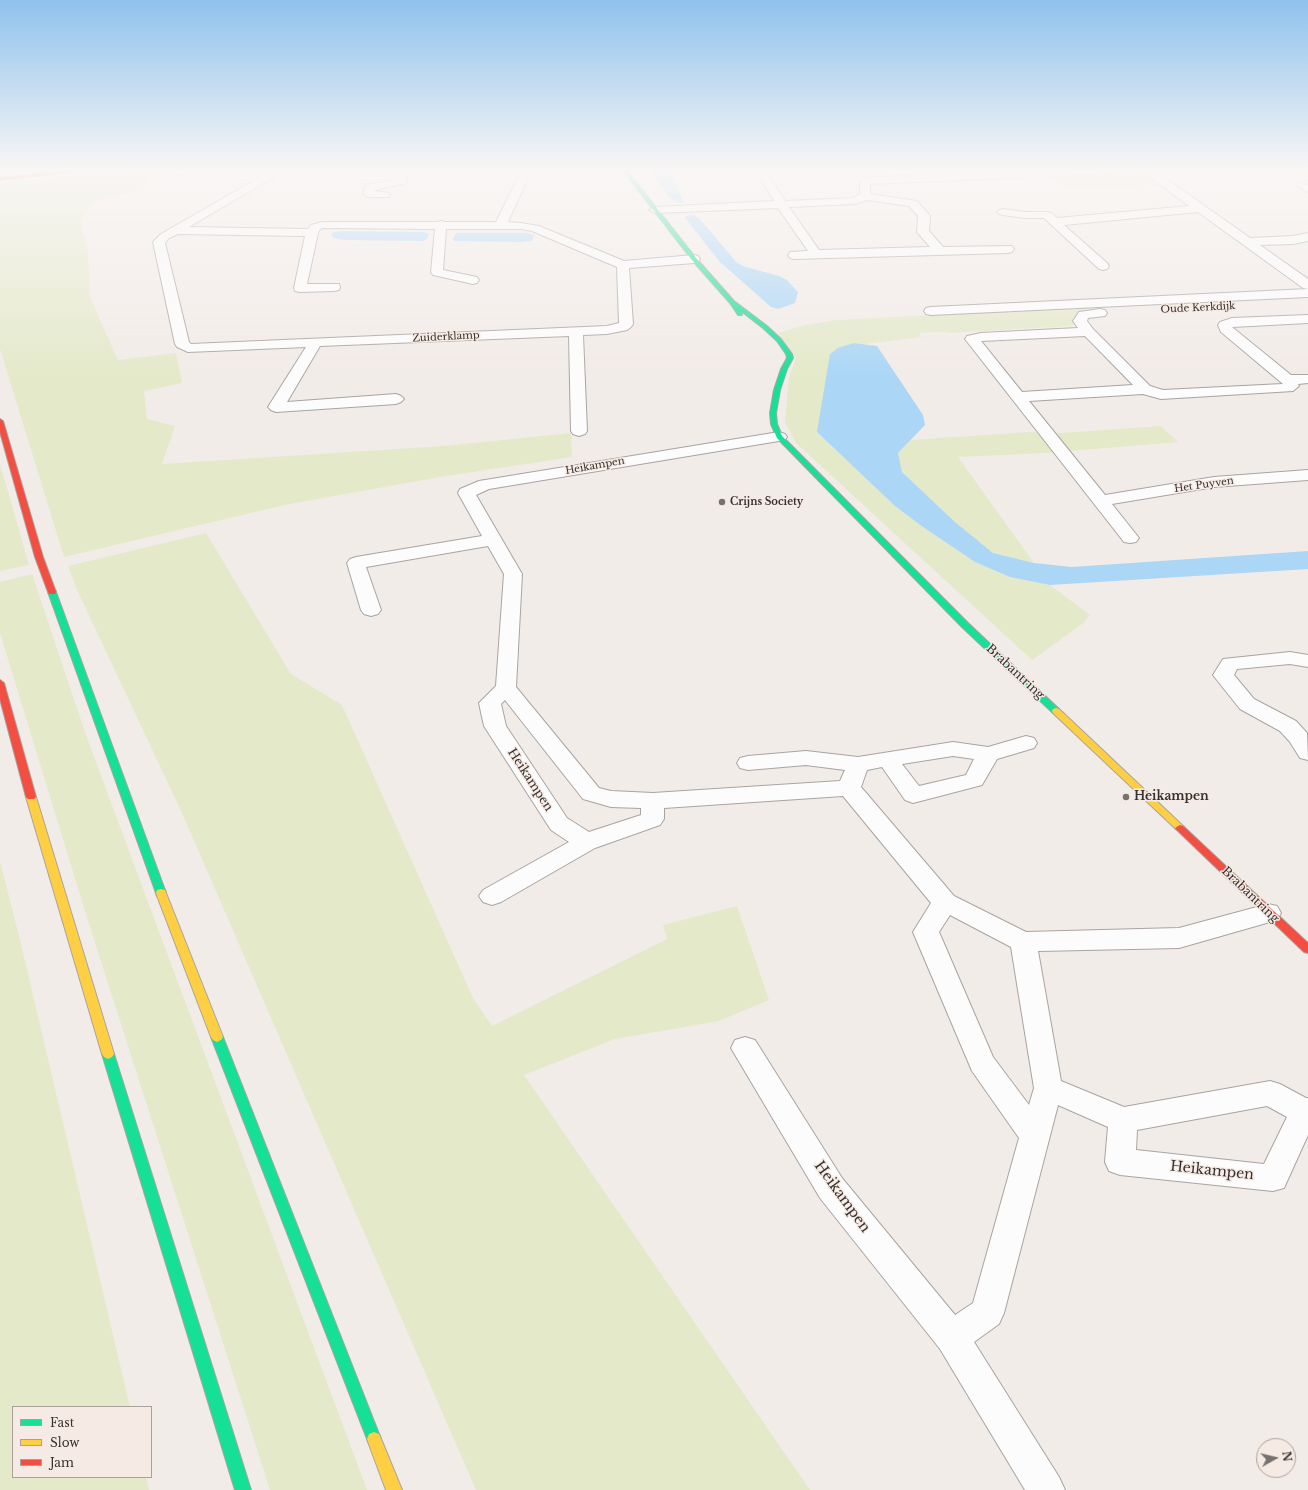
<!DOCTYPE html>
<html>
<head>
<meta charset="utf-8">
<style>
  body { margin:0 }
  #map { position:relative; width:1308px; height:1490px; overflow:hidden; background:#f2ece8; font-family:"Libre Baskerville",serif }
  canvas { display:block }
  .legend { position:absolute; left:12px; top:1406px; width:140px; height:72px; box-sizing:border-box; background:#f6ebe4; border:1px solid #a9a19b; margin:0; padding:5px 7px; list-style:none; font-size:12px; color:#35312e }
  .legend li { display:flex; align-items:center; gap:8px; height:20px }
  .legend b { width:20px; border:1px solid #a9a19b }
  .north { position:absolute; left:1256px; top:1438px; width:40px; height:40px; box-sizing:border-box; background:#f6ebe4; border:1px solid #a9a19b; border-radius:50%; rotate:82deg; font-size:11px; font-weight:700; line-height:16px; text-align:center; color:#35312e }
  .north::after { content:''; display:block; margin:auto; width:14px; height:18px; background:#77726f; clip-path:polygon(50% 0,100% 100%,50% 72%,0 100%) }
</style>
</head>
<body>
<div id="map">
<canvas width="1308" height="1490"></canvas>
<ul class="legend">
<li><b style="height:5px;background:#16e098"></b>Fast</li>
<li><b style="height:5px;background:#ffcf43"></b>Slow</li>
<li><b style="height:5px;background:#f24e42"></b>Jam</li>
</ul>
<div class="north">N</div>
</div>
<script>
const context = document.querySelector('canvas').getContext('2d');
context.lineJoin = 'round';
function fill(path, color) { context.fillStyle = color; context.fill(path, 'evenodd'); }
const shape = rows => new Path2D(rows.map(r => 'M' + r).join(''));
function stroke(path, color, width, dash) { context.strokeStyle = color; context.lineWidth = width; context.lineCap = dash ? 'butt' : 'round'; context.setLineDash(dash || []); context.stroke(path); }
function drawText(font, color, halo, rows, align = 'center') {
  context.font = font + ' "Libre Baskerville",serif'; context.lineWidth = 3; context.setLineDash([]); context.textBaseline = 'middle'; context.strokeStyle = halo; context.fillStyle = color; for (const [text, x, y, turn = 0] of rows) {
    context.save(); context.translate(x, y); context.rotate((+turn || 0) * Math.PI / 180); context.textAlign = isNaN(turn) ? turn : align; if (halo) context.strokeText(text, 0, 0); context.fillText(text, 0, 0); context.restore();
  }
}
fill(shape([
  [147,168,159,169,143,189,93,202,80,220,88,251,90,297,118,360,176,353,182,383,144,391,147,419,175,426,162,464,444,446,571,433,572,457,446,476,289,504,64,557,0,349,0,183],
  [1139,171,1144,173,1163,186,1073,189,1071,187,1061,187,1047,175],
  [1090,307,1095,313,1075,315,1073,326,947,333,946,332,919,333,921,337,865,344,854,343,817,432,895,506,923,527,975,562,1010,577,1050,585,1090,615,1082,624,1032,660,796,443,785,422,789,377,796,358,778,333,805,325,836,320],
  [1161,426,1178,442,1046,453,958,457,1034,563,993,553,955,522,902,472,898,453,911,440,1030,432,1061,433],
  [0,464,29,565,0,571],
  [206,533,291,674,342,705,473,998,492,1026,667,939,663,925,737,906,769,1000,719,1021,615,1039,524,1075,810,1490,476,1490,182,813,78,592,68,566],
  [32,574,87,738,367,1490,270,1490,88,921,0,633,0,582],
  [0,861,20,940,130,1407,13,1407,13,1477,146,1477,149,1490,0,1490]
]), '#e4e9ca');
fill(shape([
  [647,168,668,168,684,203,678,203,669,197],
  [693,215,699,218,737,263,746,267,779,276,787,280,798,292,795,303,778,309,771,307,720,262,685,218,686,216],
  [341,231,423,232,429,234,427,239,424,241,344,240,334,238,331,235,334,232],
  [456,233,526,233,534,235,532,241,519,242,454,241,453,239],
  [854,343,877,346,923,415,925,425,898,453,902,472,955,522,993,553,1034,563,1072,567,1308,551,1308,569,1050,585,1010,577,975,562,923,527,895,506,817,432,830,354,838,348]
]), '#abd6f5');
const street = shape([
  [184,168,221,168,216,171,179,175,174,172,175,170,184,168],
  [276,168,289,168,189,227,308,229,311,225,322,222,437,222,441,221,445,222,496,222,518,178,523,175,528,178,508,222,521,223,539,226,624,261,694,255,698,256,700,259,698,262,694,263,629,268,633,324,631,327,627,330,607,334,583,335,587,431,585,434,579,436,573,434,571,431,569,336,320,346,287,402,396,394,401,396,404,399,401,402,396,404,276,412,271,410,268,407,306,347,188,352,177,347,175,344,153,242,161,234,276,168],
  [323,228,435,229,431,272,433,275,473,284,477,283,479,280,477,277,443,270,446,229,521,229,532,231,617,267,619,323,607,326,191,344,189,342,165,243,169,238,178,234,305,236,294,288,295,291,300,292,334,291,339,290,340,287,339,284,307,284,318,233,320,229,323,228],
  [754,168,764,168,785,201,853,198,860,194,860,182,861,180,872,177,1083,168,1151,168,1250,238,1293,236,1308,233,1308,241,1293,244,1260,245,1308,279,1308,289,1303,288,1198,212,1064,225,1107,263,1109,266,1107,269,1103,270,1099,269,1044,218,1025,218,1003,215,999,214,997,212,999,210,1003,209,1025,212,1047,212,1051,213,1057,218,1189,206,1143,172,870,184,870,194,917,201,930,216,929,231,943,247,1012,246,1014,249,1012,252,1008,253,794,259,790,258,788,255,790,252,808,251,778,208,655,213,649,210,655,207,774,201,754,168],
  [867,200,909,206,918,216,917,232,930,247,819,250,789,207,855,204,867,200],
  [402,175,407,178,406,183,375,190,374,191,389,193,390,195,389,197,368,197,363,194,366,185,391,181,397,179,398,176,402,175],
  [1301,182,1308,185,1308,192,1296,185,1301,182],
  [1308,289,1308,297,931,315,926,314,924,311,926,308,931,307,1308,289],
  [1100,309,1105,310,1107,313,1105,316,1088,318,1087,321,1093,329,1150,386,1163,390,1283,384,1221,332,1218,325,1220,322,1232,318,1308,315,1308,323,1232,327,1291,375,1308,375,1308,383,1298,384,1299,386,1293,391,1161,399,1143,394,1029,401,1105,495,1214,477,1308,470,1308,480,1214,487,1112,504,1139,538,1136,542,1130,543,1124,542,965,339,967,336,981,333,1078,328,1073,321,1079,312,1100,309],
  [1085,336,1133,385,1022,392,981,341,1085,336],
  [779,432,785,434,787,437,785,440,489,489,476,495,522,574,516,687,599,788,611,791,653,793,840,781,845,770,806,765,748,770,740,768,737,763,740,758,748,756,806,751,858,757,953,742,988,747,1026,736,1034,738,1037,743,1034,748,997,759,982,785,913,803,905,800,882,767,867,770,861,787,954,896,1026,932,1179,928,1268,904,1277,906,1281,913,1277,920,1179,948,1038,951,1061,1081,1124,1107,1270,1081,1280,1084,1306,1098,1308,1098,1308,1135,1284,1188,1273,1191,1120,1175,1109,1171,1105,1162,1108,1127,1058,1105,1004,1313,999,1324,974,1342,1059,1477,1065,1490,1025,1490,940,1349,820,1198,731,1048,735,1040,745,1037,755,1040,842,1178,955,1315,973,1303,1019,1138,972,1071,913,932,931,903,843,796,664,808,664,819,660,825,595,848,501,902,492,905,483,902,479,896,483,890,569,842,551,830,484,726,479,703,496,686,504,574,488,546,366,567,381,610,378,614,371,616,364,614,361,610,347,563,350,559,356,557,482,536,458,493,460,489,479,481,779,432],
  [505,700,583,799,611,807,641,808,641,815,589,832,567,818,506,726,501,704,505,700],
  [953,756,974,759,966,775,919,786,902,764,953,756],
  [950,915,1011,947,1034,1088,1029,1105,993,1057,939,932,950,915],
  [1267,1106,1287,1117,1264,1164,1136,1150,1137,1130,1267,1106],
  [1290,652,1308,655,1308,667,1290,664,1237,669,1234,675,1254,699,1296,721,1307,733,1308,760,1300,758,1290,742,1280,731,1240,709,1213,675,1223,659,1290,652]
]);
const fast = shape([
  [621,168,625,168,696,258,734,301,767,326,781,339,792,354,793,358,787,369,780,390,776,413,777,424,782,436,968,623,1059,709,1060,711,1059,713,1053,713,962,627,777,438,771,424,770,413,774,390,781,369,787,358,786,354,777,341,763,328,741,311,742,315,738,315,730,303,692,260,621,168],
  [49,590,55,590,56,592,166,893,165,896,161,897,157,896,156,893,48,592,49,590],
  [217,1032,221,1034,223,1037,381,1439,379,1444,374,1446,369,1444,367,1439,211,1037,213,1034,217,1032],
  [108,1049,112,1051,114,1054,251,1490,235,1490,102,1054,104,1051,108,1049]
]);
const slow = shape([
  [1056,708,1059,709,1183,826,1185,828,1183,830,1177,830,1053,713,1052,711,1053,709,1056,708],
  [31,794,36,797,114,1054,112,1057,108,1059,104,1057,102,1054,26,797,31,794],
  [161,889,165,890,166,893,223,1037,221,1040,217,1042,213,1040,211,1037,156,893,157,890,161,889],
  [374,1432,379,1434,402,1490,386,1490,367,1439,369,1434,374,1432]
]);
const jam = shape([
  [88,168,105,168,0,180,0,178,88,168],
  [0,419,3,421,43,557,56,592,55,594,49,594,48,592,35,557,0,432,0,419],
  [0,680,4,683,36,797,34,799,28,799,26,797,0,699,0,680],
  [1180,825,1183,826,1308,943,1308,953,1304,952,1177,830,1175,828,1180,825]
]);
stroke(street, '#a9a4a2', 2);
stroke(fast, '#a9a4a2', 2);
stroke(slow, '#a9a4a2', 2);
stroke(jam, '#a9a4a2', 2);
fill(street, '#fdfcfc');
fill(fast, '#16e098');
fill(slow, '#ffcf43');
fill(jam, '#f24e42');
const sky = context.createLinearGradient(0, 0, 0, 377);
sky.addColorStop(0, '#8fc2ed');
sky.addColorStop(0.45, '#f9f6f5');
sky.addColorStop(1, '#f9f6f500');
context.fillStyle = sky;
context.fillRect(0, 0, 1308, 377);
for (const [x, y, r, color] of [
  [722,502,4,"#77726f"],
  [1126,797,4,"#77726f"]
]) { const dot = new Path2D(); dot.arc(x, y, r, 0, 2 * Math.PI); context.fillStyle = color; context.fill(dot); stroke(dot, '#f6ebe4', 1.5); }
drawText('10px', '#35312e', '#f6ebe4', [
  ["Oude Kerkdijk",1198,308,-3],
  ["Zuiderklamp",446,337,-3],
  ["Heikampen",595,466,-10],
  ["Het Puyven",1204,485,-8]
]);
drawText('bold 10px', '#35312e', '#f6ebe4', [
  ["Crijns Society",730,502]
], 'left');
drawText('12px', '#35312e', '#f6ebe4', [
  ["Brabantring",1015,672,43],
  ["Heikampen",530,780,57],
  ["Brabantring",1250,895,44]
]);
drawText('bold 12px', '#35312e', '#f6ebe4', [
  ["Heikampen",1134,797]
], 'left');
drawText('14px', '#35312e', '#f6ebe4', [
  ["Heikampen",1212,1171,6],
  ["Heikampen",842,1197,54]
]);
</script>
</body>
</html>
